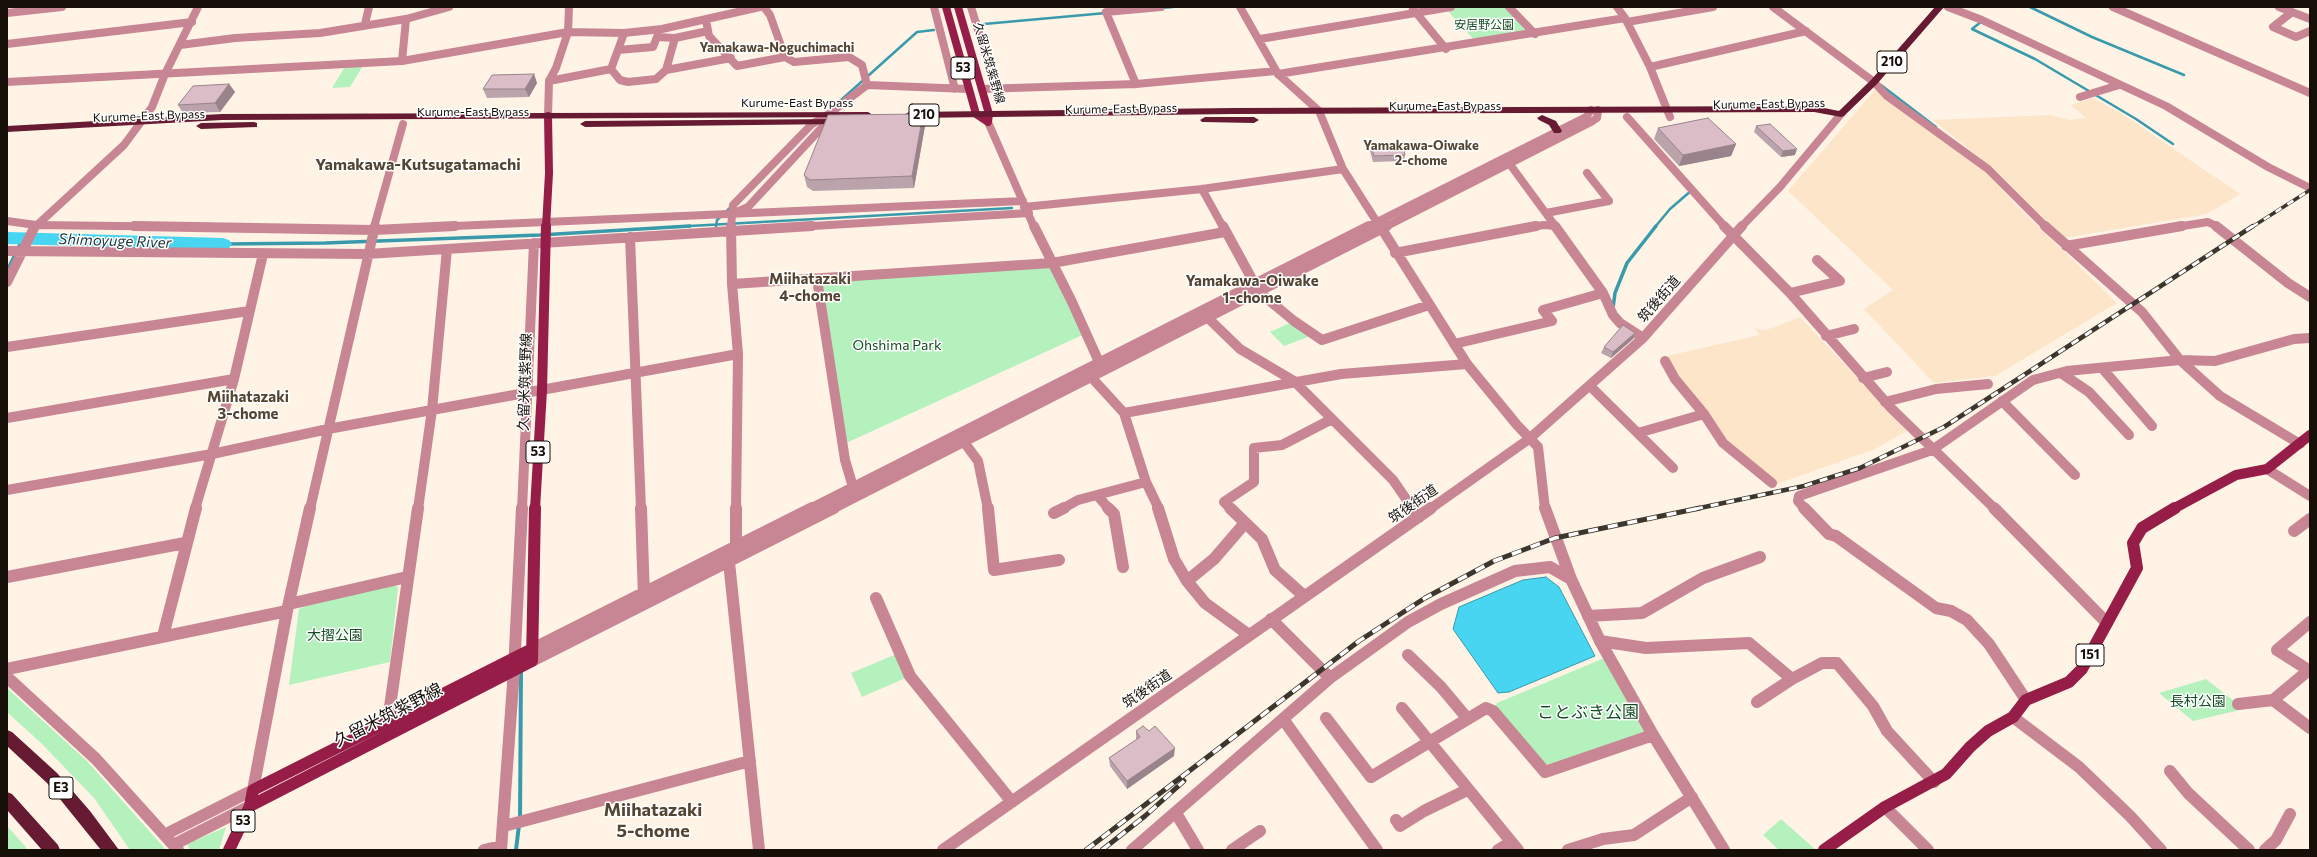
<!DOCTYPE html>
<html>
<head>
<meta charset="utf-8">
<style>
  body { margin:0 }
  #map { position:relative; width:2317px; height:857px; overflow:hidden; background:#fef3e5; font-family:Commissioner,sans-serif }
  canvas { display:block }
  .frame { position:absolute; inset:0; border:8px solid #150f07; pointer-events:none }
</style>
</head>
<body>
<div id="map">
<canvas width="2317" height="857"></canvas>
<div class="frame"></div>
</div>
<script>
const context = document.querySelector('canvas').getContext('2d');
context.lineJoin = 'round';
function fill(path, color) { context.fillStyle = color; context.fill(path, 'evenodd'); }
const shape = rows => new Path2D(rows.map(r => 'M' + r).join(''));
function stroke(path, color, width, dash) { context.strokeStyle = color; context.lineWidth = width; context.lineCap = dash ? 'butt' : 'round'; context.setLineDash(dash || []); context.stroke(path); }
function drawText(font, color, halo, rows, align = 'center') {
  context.font = font + ' Commissioner,"Noto Sans JP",sans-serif'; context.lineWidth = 3; context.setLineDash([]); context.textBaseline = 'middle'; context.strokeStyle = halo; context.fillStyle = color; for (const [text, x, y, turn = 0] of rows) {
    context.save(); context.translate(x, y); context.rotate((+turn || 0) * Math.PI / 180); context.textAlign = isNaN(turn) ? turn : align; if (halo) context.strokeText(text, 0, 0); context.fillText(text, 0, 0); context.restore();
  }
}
fill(shape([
  [1875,90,1988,173,2016,205,2117,303,1995,376,1934,383,1864,309,1893,290,1788,191],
  [2093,98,2122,114,2240,194,2207,214,2064,238,2042,219,2002,176,1933,120,2050,115,2070,120,2086,118,2071,105],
  [1800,317,1907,431,1875,449,1777,484,1772,483,1723,443,1663,357,1760,335,1754,328,1764,330,1772,328]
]), '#fce5c8');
fill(shape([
  [1451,7,1509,7,1535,34,1477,43,1445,8],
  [364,64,350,87,332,88,346,65],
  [1052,263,1087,333,844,444,817,279],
  [1294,321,1313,335,1284,346,1270,332],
  [395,584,398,588,390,662,289,685,299,609,316,601],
  [899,653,910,676,862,697,851,673],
  [1609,656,1653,735,1545,772,1493,711,1497,703],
  [2206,679,2244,709,2193,721,2159,693],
  [7,688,88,762,166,850,130,850,94,798,41,743,7,712],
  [1781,819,1816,850,1779,850,1763,835],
  [7,826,25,846,27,850,7,850],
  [226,827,219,850,190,850,187,844]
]), '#b5f1bd');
const water = shape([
  [1546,577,1559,587,1595,656,1509,692,1498,693,1453,629,1459,607,1523,580,1546,577]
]);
fill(water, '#47d5f1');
stroke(water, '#389aab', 1);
stroke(shape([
  [2030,7,2092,37,2184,75],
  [1160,8,1173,7],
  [1981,22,1972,29,2035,59,2136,119,2173,144],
  [984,24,1106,13],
  [1881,85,1936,127],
  [840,101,917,32,934,30],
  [716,226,717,220,732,206],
  [672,227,1012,208],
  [1655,227,1670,209,1692,190]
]), '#389aab', 2.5);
stroke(shape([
  [223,244,325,243,540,235,690,226],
  [8,269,23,238],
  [1613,308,1615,293,1627,263,1656,226]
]), '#389aab', 3.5);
stroke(shape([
  [520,819,521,669],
  [516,850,519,825]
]), '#389aab', 4);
fill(shape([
  [7,232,223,238,229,240,232,244,229,248,223,250,7,244,7,232]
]), '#47d5f1');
stroke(shape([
  [764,7,770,15,785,57,794,62,849,57,862,65,867,85],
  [934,7,955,89],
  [971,7,996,88],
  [1240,7,1278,74,1319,111,1343,169,1380,227],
  [1509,7,1535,34],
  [1617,7,1625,18,1650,67,1670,117],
  [1773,7,1874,82,1887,96,1988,169,2046,227],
  [1948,7,1982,20,2166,106,2268,167,2310,188],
  [2113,7,2310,93],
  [2279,7,2310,19],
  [1413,9,1446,49],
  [2292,12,2273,27,2296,37,2310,31],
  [7,13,62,7],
  [706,20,709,36,737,66,785,57],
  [1627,22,1713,7],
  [365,24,369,7],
  [657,37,675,38,666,70,656,79,628,82,620,80,611,69,618,50,653,47,657,37],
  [675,38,708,31],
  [1260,39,1451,7],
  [7,44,192,22],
  [180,45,235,38,320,33,406,19,449,7],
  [618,50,624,33],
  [402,61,406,19],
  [1650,67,1806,31],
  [666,70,731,58],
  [1278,74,1625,18],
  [549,81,611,69],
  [7,82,402,61,568,32,624,33,662,29,760,7],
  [1136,84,1106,12,1161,7],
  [982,89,1136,84,1276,71],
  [2080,97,2119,85],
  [548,116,549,81,556,68,568,32,569,7],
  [1627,117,1725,227],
  [988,122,1034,227],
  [1506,159,1556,227],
  [1202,189,1223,227],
  [1024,207,1202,189,1343,169],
  [737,212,748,207,827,122],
  [1546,213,1609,201,1587,173],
  [7,221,36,225,201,227],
  [35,227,124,145,152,107,165,74,198,7],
  [374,227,403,124],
  [432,227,1023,201],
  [731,227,733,205,812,124,829,114,867,85,968,89],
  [796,227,1029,213],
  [1367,227,1586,117,1591,110],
  [1385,227,1591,122,1597,118,1598,110],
  [1531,227,1544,225,1555,226],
  [1741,227,1780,187,1841,114],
  [2176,227,2208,222,2218,227]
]), '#c88694', 8);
stroke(shape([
  [134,226,375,230,455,226],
  [731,226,732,284,738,354,736,509],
  [1034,226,1072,302,1099,362,1092,378,1124,413,1146,482,1159,509],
  [1223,226,1259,292,1294,321,1322,340,1429,305],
  [1380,226,1467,364,1517,425,1538,447,1545,509],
  [1555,226,1603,293,1613,315,1620,323,1643,338],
  [1724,226,1790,293,1891,408,1995,509],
  [2045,226,2142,312,2180,360,2220,396,2300,444],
  [2216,226,2288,283,2310,297],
  [630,237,641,509],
  [2066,246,2182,226],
  [7,251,367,254,812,226],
  [1395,253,1536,226],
  [817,279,845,460,853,487],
  [7,282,35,226],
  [732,284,1052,263,1225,232],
  [1790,293,1840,281,1817,260],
  [1208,318,1240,349,1294,381,1393,480,1413,509],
  [1826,336,1854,329],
  [1454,344,1552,321,1543,310,1603,293],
  [7,347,249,311],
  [1665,361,1675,379,1704,414],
  [2102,368,2152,426],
  [2061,373,2089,392,2129,435],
  [1863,378,1887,372],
  [1590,386,1673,468],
  [2002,401,2075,475],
  [1885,402,1936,389,1988,384],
  [1124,413,1341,374,1467,364],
  [7,418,234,379],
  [1638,433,1704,414,1723,443,1772,483],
  [964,442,978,461,988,509],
  [2267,469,2310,496],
  [7,490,212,454,328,429,738,354],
  [1097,495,1109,509],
  [195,509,234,379,263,254],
  [310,509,375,226],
  [418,509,432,410,447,249],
  [522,509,534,243],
  [810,509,1369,226],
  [832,509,1387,226],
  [1062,509,1078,500,1146,482],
  [1231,509,1224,502,1254,482,1254,448,1282,445,1332,419],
  [1430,509,1529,439,1643,338,1742,226],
  [1805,509,1798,501,1799,496,1932,450,2033,380,2067,371,2180,360,2215,361,2294,339,2310,338]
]), '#c88694', 10);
stroke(shape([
  [641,508,644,598],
  [736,508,736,545,729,562,759,850],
  [988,508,994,570,1059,560],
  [1108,508,1114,514,1123,567],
  [1158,508,1174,559,1187,581,1205,603,1249,635],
  [1230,508,1262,539,1275,570,1304,596],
  [1413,508,1419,517],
  [1545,508,1571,579,1600,641,1653,735,1724,850],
  [1804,508,1829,534,1836,536,1936,608,1951,611,1967,620,1989,644,2026,700],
  [1994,508,2107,623],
  [1054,513,1064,508],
  [2294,531,2310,519],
  [7,577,185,543],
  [1187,581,1214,559,1245,523],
  [876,598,910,676,1012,802],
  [289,604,407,577],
  [1588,616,1642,613,1703,578,1760,557],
  [1271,619,1330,678],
  [2310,622,2277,650,2310,671],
  [163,636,196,508],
  [1600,641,1646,648,1749,643,1792,679,1822,663,1837,663,1873,706,1887,731,1934,782],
  [532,649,812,508],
  [1408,655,1441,687,1467,718],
  [532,661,834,508],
  [7,669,287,611],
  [7,677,96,759,178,850],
  [2273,700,2310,728],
  [1757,702,1792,679],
  [2238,704,2273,700,2309,670],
  [1402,708,1518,850],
  [2013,717,2079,767,2130,816,2161,850],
  [1326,718,1371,777,1486,708,1493,711,1545,772,1653,735],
  [1283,719,1377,850],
  [388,721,418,508],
  [2170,771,2188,793,2249,850],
  [1885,807,1928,850],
  [1176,813,1198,850],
  [1396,820,1400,826,1424,811,1467,790],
  [504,826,750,761],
  [166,834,253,790,287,611,310,508],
  [175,844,250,806],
  [484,850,501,846],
  [501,850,514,670,522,508],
  [943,850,1431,508],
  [1132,850,1330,678,1408,622,1441,604,1515,571,1550,567,1571,579],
  [1232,850,1260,831],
  [1498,850,1511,842],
  [1568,850,1603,839,1634,835,1692,797],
  [2265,850,2276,840,2290,814]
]), '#c88694', 12);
stroke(shape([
  [946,7,976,114,988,122,989,114,958,7],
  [546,227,549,173,548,116]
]), '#951d47', 8);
stroke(shape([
  [535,509,542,390,546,226],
  [2173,509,2236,475,2267,469,2310,435]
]), '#951d47', 10);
stroke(shape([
  [250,806,532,661,535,508],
  [229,850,250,806,253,790,532,649],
  [1824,850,1885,807,1946,774,1970,747,1988,731,2013,717,2026,700,2069,682,2082,669,2137,568,2133,543,2142,528,2175,508]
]), '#951d47', 12);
fill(shape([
  [1935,7,1944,7,1877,84,1844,116,1841,117,1814,112,1234,114,909,118,904,115,909,112,1234,108,1814,106,1839,111,1871,80,1935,7],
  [868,112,873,115,871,117,222,120,7,132,7,126,222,114,868,112],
  [1542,115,1556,121,1562,131,1560,133,1554,133,1549,125,1539,120,1537,118,1542,115],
  [1205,117,1254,117,1259,120,1254,123,1202,122,1200,120,1205,117],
  [836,119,841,122,839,124,585,127,580,124,585,121,836,119],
  [254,122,257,123,257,127,201,129,196,126,201,123,254,122],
  [7,730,12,732,57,773,90,811,119,850,101,850,47,783,7,746,7,730],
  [7,792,12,794,58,845,60,850,42,850,7,810,7,792]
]), '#671b33');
const railFar2 = shape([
  [2252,227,2310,190]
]);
const railFar1 = shape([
  [1695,509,1804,486,1860,468,1944,427,2253,226]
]);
const rail = shape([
  [1086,850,1359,641,1425,598,1494,561,1555,538,1700,508],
  [1102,850,1145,816,1184,781]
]);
stroke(railFar2, '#3c362d', 3.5);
stroke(railFar1, '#3c362d', 4.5);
stroke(rail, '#3c362d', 5);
stroke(railFar2, '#fff', 2.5, [7]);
stroke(railFar1, '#fff', 3, [8]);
stroke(rail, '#fff', 3.5, [10]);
fill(shape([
  [534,74,537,83,529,97,487,98,483,89],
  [229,84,235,92,220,112,183,113,178,105],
  [923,114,925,126,914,188,813,191,807,187,804,175],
  [1756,126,1795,155,1781,157,1754,132],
  [1658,128,1736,144,1731,156,1679,166,1654,139],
  [1371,145,1405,155,1404,161,1373,162,1370,151],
  [1635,333,1633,339,1611,358,1601,353,1604,347],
  [1136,731,1174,756,1127,789,1110,766,1109,758,1136,740]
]), '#bba3ab');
fill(shape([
  [534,74,537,83,529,97,525,89],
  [229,84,235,92,220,112,215,103],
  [923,114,925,126,914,188,912,176],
  [1736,144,1731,156,1679,166,1683,155],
  [1797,149,1795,155,1781,157,1783,151],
  [1635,333,1633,339,1611,358,1613,352],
  [1175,748,1174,756,1127,789,1127,781]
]), '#99848b');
const building = shape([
  [534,74,525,89,483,89,492,75,534,74],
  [229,84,215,103,178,105,193,86,229,84],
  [923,114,912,176,810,180,804,175,828,115,923,114],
  [1708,118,1736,144,1683,155,1658,128,1708,118],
  [1770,124,1797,149,1783,151,1756,126,1770,124],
  [1402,144,1405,155,1374,156,1371,145,1402,144],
  [1623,325,1635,333,1613,352,1604,347,1623,325],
  [1143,726,1149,731,1155,726,1175,748,1127,781,1109,758,1140,737,1136,731,1143,726]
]);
fill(building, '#dabdc7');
stroke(building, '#99848b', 1);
drawText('12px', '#134d22', '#fff', [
  ["安居野公園",1484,25]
]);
drawText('12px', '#150f07', '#fff', [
  ["久留米筑紫野線",989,63,74],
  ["Kurume-East Bypass",797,103],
  ["Kurume-East Bypass",1769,104,-1],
  ["Kurume-East Bypass",1445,106],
  ["Kurume-East Bypass",1121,109,-1],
  ["Kurume-East Bypass",473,112],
  ["Kurume-East Bypass",149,116,-2]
]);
drawText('bold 13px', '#544533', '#fff', [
  ["Yamakawa-Noguchimachi",777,48]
]);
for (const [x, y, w] of [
  [1892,62,30],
  [963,68,24],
  [924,115,30],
  [538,452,24],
  [2090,655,28],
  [61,788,24],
  [243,821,24]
]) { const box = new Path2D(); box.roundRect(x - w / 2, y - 11, w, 22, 3); context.fillStyle = '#fff'; context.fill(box); stroke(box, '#150f07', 1); }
drawText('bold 13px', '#150f07', null, [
  ["210",1892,62],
  ["53",963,68],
  ["210",924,115],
  ["53",538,452],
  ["151",2090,655],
  ["E3",61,788],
  ["53",243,821]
]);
drawText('bold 13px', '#544533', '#fff', [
  ["Yamakawa-Oiwake",1421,146],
  ["2-chome",1421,161]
]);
drawText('14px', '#150f07', '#fff', [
  ["筑後街道",1659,299,-49],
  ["久留米筑紫野線",525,382,-88],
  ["筑後街道",1413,504,-35],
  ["筑後街道",1147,689,-35]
]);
drawText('14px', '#134d22', '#fff', [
  ["Ohshima Park",897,345],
  ["大摺公園",335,635],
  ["長村公園",2198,701]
]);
drawText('italic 15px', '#1d353a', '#fff', [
  ["Shimoyuge River",115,241,2]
]);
drawText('bold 15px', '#544533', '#fff', [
  ["Miihatazaki",810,279],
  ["4-chome",810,296],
  ["Yamakawa-Oiwake",1252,281],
  ["1-chome",1252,298],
  ["Miihatazaki",248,397],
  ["3-chome",248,414]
]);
drawText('bold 16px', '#544533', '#fff', [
  ["Yamakawa-Kutsugatamachi",418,165]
]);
drawText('17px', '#134d22', '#fff', [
  ["ことぶき公園",1588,712]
]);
drawText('17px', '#150f07', '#fff', [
  ["久留米筑紫野線",388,715,-27]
]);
drawText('bold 18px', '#544533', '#fff', [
  ["Miihatazaki",653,810],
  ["5-chome",653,831]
]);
</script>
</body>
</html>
